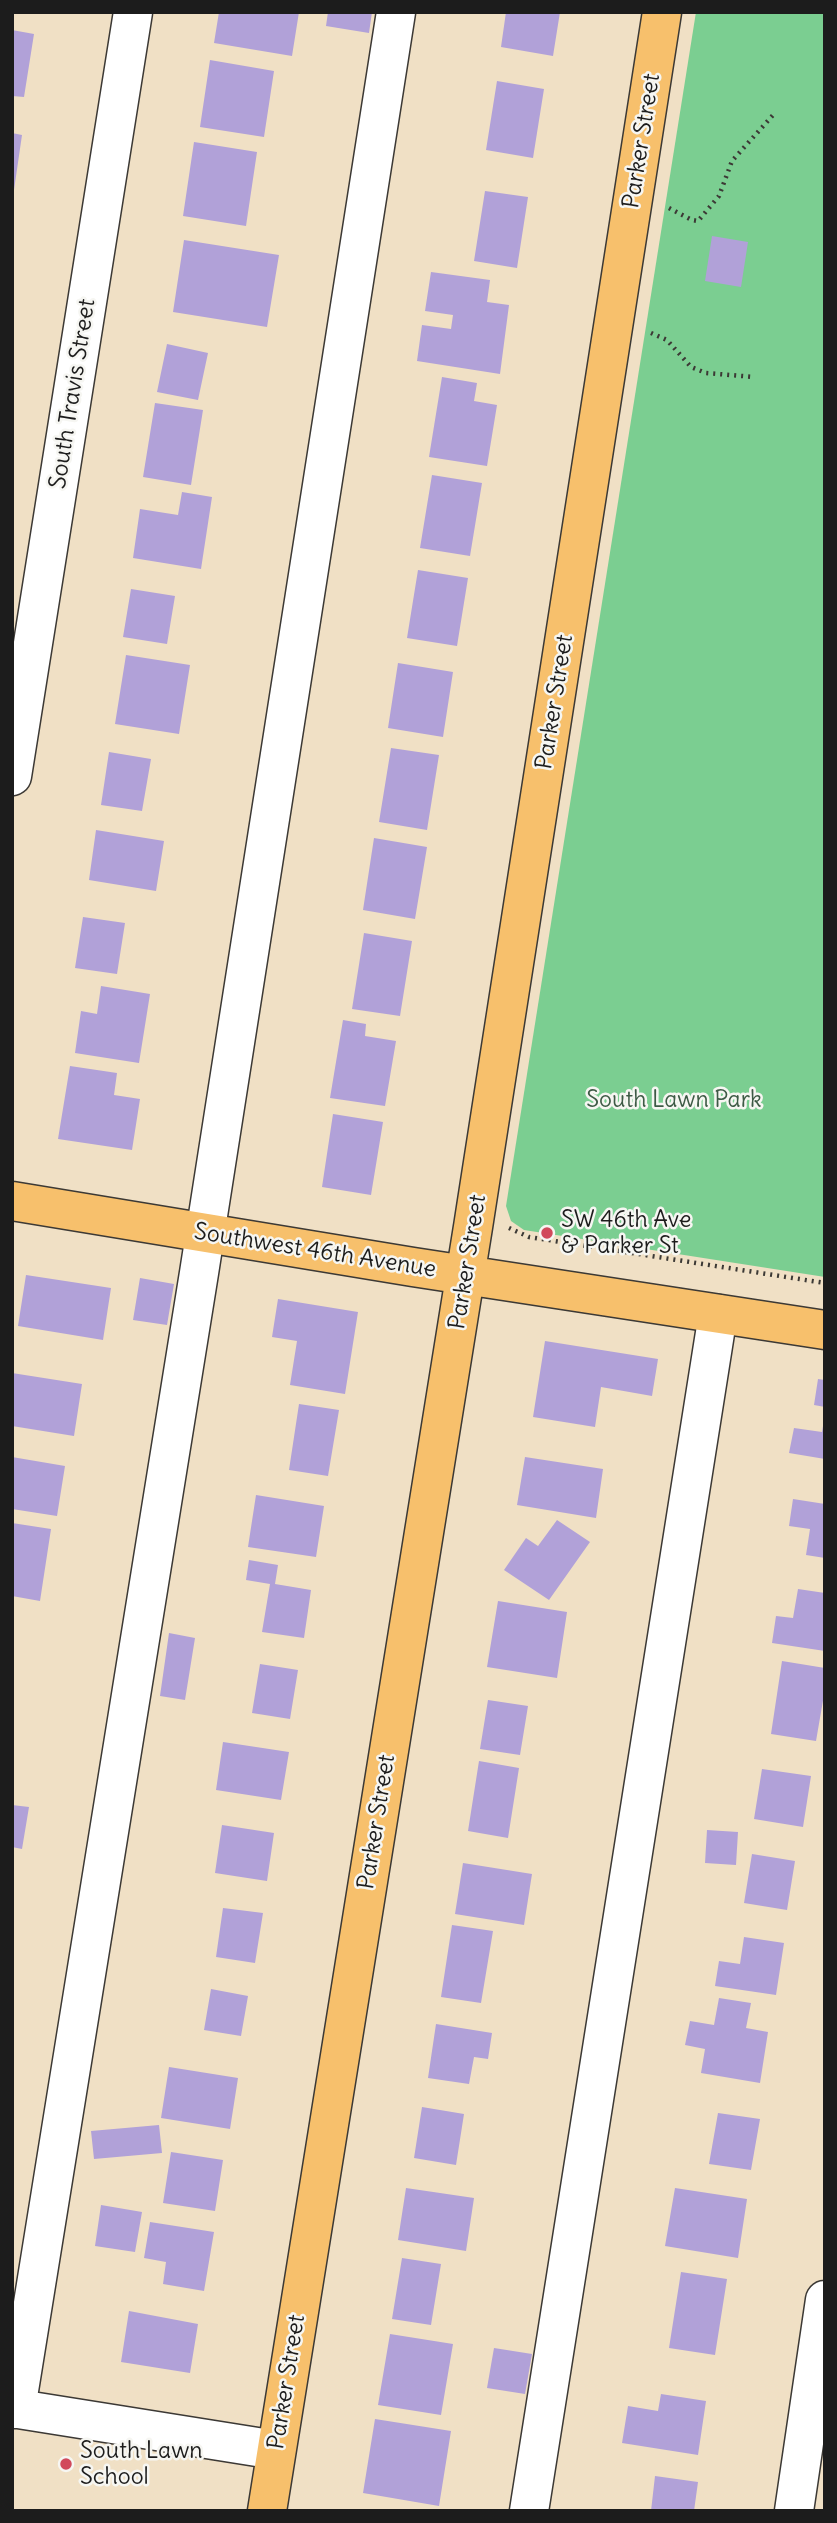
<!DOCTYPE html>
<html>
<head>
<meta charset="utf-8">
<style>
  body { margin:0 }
  #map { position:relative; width:837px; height:2523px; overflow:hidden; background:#f0e0c5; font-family:Delius,sans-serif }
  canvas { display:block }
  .frame { position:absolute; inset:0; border:14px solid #1c1c1c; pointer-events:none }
</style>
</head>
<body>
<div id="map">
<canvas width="837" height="2523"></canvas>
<div class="frame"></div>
</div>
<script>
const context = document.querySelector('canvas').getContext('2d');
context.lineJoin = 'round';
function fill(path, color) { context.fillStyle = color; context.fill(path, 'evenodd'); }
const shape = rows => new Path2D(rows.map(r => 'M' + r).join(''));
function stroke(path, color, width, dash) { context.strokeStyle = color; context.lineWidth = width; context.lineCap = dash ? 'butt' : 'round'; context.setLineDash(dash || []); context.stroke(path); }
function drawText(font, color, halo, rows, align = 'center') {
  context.font = font + ' Delius,sans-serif'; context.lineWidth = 5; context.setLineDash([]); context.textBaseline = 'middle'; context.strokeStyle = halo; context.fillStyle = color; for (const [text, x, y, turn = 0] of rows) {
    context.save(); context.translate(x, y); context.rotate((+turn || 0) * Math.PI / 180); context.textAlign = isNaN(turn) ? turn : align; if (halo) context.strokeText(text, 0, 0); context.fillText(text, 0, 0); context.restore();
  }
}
fill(shape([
  [696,12,825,12,825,1277,524,1230,511,1221,506,1206]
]), '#7bce91');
fill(shape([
  [219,12,299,12,292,56,214,43],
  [328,12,372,12,369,33,326,26],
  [506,12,560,12,553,56,501,47],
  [12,30,34,34,24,97,12,96],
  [210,60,274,71,264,137,200,127],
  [497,81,544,89,533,158,486,150],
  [12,133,22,135,14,190,12,190],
  [194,142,257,152,246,226,183,216],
  [485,191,528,197,517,268,474,261],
  [712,236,748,242,741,287,705,281],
  [184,240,279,255,267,327,173,312],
  [431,272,490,280,487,302,509,305,500,374,417,361,422,325,451,329,453,315,425,311],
  [167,344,208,353,198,400,157,392],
  [442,377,477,383,474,401,497,405,487,466,429,457],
  [155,403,203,410,191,485,143,477],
  [432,475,482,483,470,556,420,548],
  [182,492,212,497,201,569,133,558,140,509,178,515],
  [418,570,468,578,457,646,407,638],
  [131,589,175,596,167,644,123,637],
  [126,655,190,665,179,734,115,724],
  [398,663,453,672,443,737,388,728],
  [391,748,439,755,427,830,379,822],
  [109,752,151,759,142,811,101,805],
  [96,830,164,841,156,891,89,880],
  [374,838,427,847,415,919,363,910],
  [83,917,125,923,117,974,75,968],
  [364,933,412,941,400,1016,352,1009],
  [101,986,150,994,139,1063,75,1053,81,1011,97,1014],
  [343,1020,366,1024,365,1036,396,1041,385,1106,330,1098],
  [70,1066,117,1073,114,1095,140,1099,132,1150,58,1139],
  [333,1114,383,1122,371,1195,322,1187],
  [26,1275,111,1288,103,1340,18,1326],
  [140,1278,174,1284,167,1325,133,1320],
  [278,1299,358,1312,345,1394,290,1385,297,1341,272,1337],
  [545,1341,658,1359,652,1396,601,1387,595,1427,533,1417],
  [12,1373,82,1384,74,1436,12,1426],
  [818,1379,825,1380,825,1407,814,1405],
  [299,1404,339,1410,328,1476,289,1470],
  [823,1426,825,1459,789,1453,794,1428,822,1432],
  [12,1457,65,1466,57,1516,12,1509],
  [525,1457,603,1469,596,1518,517,1505],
  [256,1495,324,1506,316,1557,248,1547],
  [793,1499,825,1504,825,1558,806,1555,810,1529,789,1526],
  [557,1520,590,1542,549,1600,504,1570,526,1538,538,1546],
  [12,1523,51,1529,40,1601,12,1596],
  [249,1560,278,1565,275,1584,311,1590,304,1638,262,1632,270,1584,246,1580],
  [798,1589,825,1593,825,1651,772,1643,776,1616,793,1618],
  [498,1601,567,1612,557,1678,487,1667],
  [169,1633,195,1638,185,1700,160,1696],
  [782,1661,825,1668,825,1689,816,1741,771,1734],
  [260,1664,298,1670,290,1719,252,1713],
  [488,1700,528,1706,520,1755,480,1749],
  [223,1742,289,1752,281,1800,216,1790],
  [479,1761,519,1768,508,1838,468,1831],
  [762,1769,811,1776,803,1827,754,1819],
  [12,1805,29,1807,22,1849,12,1847],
  [222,1825,274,1833,267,1881,215,1873],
  [707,1830,738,1832,736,1865,705,1863],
  [752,1854,795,1861,787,1910,744,1903],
  [463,1863,532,1874,524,1925,455,1914],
  [223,1908,263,1913,255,1963,216,1957],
  [452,1925,493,1931,481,2003,441,1997],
  [744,1937,784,1943,776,1995,715,1986,719,1961,740,1964],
  [211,1989,248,1996,241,2036,204,2030],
  [719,1998,751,2003,746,2028,768,2032,760,2083,701,2073,705,2049,685,2045,690,2021,714,2025],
  [436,2024,492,2033,488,2059,474,2057,469,2084,428,2078],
  [169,2067,238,2078,230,2129,161,2118],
  [422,2107,464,2114,456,2165,414,2158],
  [718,2113,760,2119,751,2170,709,2164],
  [159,2125,162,2153,94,2159,91,2131],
  [171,2152,223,2160,215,2211,163,2203],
  [406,2188,474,2198,466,2251,398,2240],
  [675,2188,747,2199,738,2258,665,2246],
  [101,2205,142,2212,135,2252,95,2246],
  [150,2222,214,2232,204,2291,163,2284,166,2262,144,2258],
  [402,2258,441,2264,431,2325,392,2319],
  [681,2272,727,2279,715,2355,669,2348],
  [129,2311,198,2324,190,2373,121,2362],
  [390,2334,453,2344,441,2415,378,2405],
  [494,2348,532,2354,525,2394,487,2388],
  [661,2394,706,2401,698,2455,622,2443,628,2406,658,2411],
  [375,2419,451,2431,439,2506,363,2493],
  [655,2476,698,2482,694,2511,651,2511]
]), '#b1a1d8');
const minor = shape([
  [12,776,133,12],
  [12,2408,276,2450],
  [16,2409,199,1273,396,12],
  [529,2511,718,1314],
  [794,2511,825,2300]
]);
const major = shape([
  [12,1201,413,1267,825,1330],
  [267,2511,473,1227,662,12]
]);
stroke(minor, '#3c3935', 41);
stroke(major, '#3c3935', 41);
stroke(shape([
  [669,208,692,220,698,221,719,196,732,161,773,115],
  [651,333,667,340,691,367,706,373,754,377],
  [509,1228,529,1237,825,1283]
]), '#3c3935', 4.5, [2, 5]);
stroke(minor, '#fff', 38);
stroke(major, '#f7c06c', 38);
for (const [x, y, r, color] of [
  [547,1233,7,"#d1495b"],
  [66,2464,7,"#d1495b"]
]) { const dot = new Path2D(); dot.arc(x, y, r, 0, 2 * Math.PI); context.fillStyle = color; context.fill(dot); stroke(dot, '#f6f6f2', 2.5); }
drawText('23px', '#1c1c1c', '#f6f6f2', [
  ["Parker Street",642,141,-81],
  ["South Travis Street",73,394,-81],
  ["Parker Street",555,702,-81],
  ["Southwest 46th Avenue",315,1251,9],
  ["Parker Street",468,1262,-81],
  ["Parker Street",377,1822,-81],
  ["Parker Street",287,2382,-81]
]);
drawText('23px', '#3d5a45', '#f6f6f2', [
  ["South Lawn Park",674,1100]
]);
drawText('23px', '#1c1c1c', '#f6f6f2', [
  ["SW 46th Ave",561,1220],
  ["& Parker St",561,1246],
  ["South Lawn",80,2451],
  ["School",80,2477]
], 'left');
</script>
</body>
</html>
